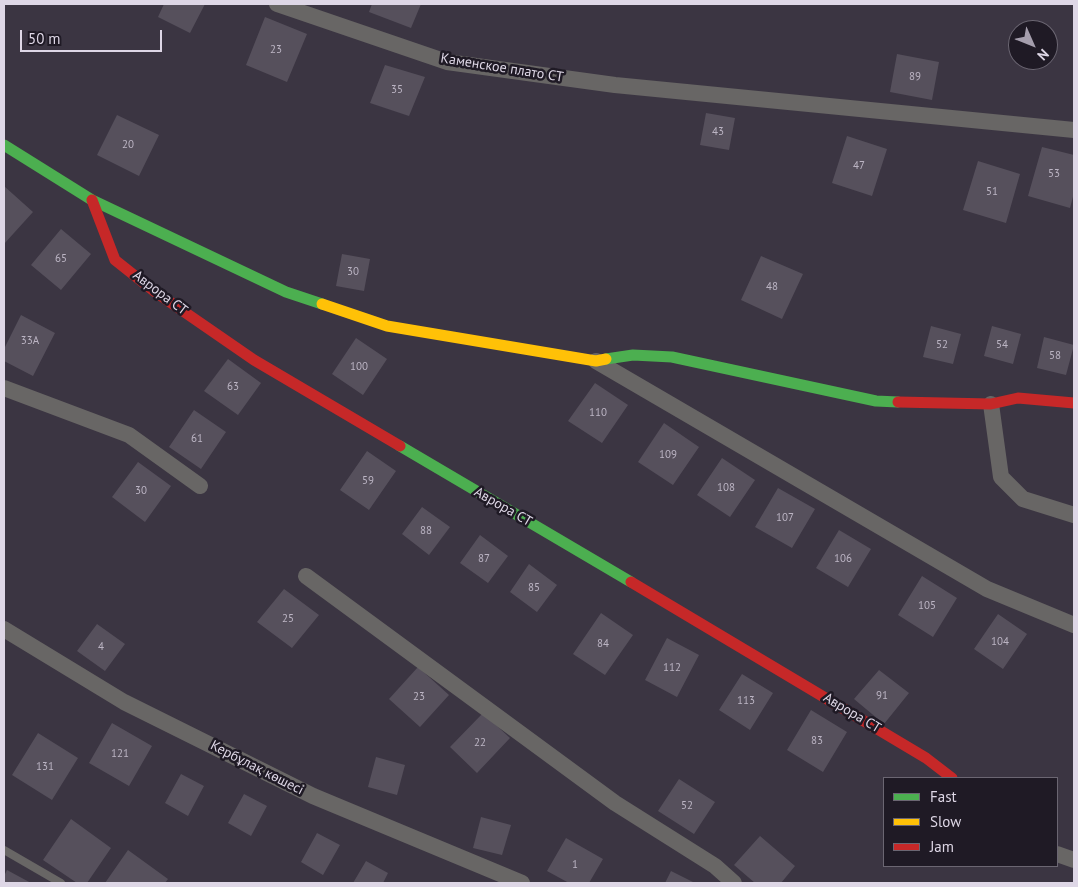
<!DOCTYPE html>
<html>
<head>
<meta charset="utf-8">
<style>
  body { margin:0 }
  #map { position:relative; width:1078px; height:887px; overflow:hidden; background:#3b3542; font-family:"PT Sans",sans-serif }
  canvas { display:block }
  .frame { position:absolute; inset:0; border:5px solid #ded7e6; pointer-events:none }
  .legend { position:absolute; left:883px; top:777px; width:175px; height:90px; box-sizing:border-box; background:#1f1a25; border:1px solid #6b6672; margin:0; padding:6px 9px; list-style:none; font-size:15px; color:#ded7e6 }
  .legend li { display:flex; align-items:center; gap:10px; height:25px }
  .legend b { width:25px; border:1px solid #6b6672 }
  .north { position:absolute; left:1008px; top:20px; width:50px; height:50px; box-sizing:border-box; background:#1f1a25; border:1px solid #6b6672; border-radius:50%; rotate:134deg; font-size:14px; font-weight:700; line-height:20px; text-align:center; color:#ded7e6 }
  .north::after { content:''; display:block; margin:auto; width:18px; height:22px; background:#a59ead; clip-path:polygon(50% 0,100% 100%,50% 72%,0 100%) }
  .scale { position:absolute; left:20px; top:30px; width:142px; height:22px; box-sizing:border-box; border:2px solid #ded7e6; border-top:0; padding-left:6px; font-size:15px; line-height:18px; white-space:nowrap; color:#ded7e6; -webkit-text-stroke:4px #1f1a25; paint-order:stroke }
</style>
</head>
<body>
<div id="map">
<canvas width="1078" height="887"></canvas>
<div class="frame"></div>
<ul class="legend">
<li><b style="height:6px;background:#4caf50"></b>Fast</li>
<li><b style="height:6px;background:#ffc107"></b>Slow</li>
<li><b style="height:6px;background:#c62828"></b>Jam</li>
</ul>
<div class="north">N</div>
<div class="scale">50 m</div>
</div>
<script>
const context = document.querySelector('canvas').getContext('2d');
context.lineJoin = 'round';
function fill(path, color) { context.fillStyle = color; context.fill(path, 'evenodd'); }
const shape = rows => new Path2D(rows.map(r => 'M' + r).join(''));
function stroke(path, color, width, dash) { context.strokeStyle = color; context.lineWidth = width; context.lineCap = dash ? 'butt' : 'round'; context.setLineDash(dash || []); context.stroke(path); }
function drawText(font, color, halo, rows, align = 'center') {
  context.font = font + ' "PT Sans",sans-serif'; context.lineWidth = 5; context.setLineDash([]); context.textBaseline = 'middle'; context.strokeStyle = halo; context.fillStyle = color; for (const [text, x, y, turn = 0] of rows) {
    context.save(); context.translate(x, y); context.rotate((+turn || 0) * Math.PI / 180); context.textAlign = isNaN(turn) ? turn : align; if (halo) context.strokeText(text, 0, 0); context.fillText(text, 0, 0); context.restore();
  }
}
fill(shape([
  [164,4,205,4,190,33,158,17],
  [372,4,421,4,411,28,369,12],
  [265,17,307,34,287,82,246,65],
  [897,54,939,62,932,100,890,92],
  [385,65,425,77,409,116,370,103],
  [706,113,735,118,729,150,700,145],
  [117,115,159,135,139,176,97,155],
  [847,136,887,149,872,196,832,183],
  [1042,147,1074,155,1074,193,1070,208,1028,196],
  [978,161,1020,174,1006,223,963,210],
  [4,186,33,212,4,244],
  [61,229,91,254,61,290,31,265],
  [342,254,370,259,364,291,336,286],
  [761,256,803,274,782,319,741,300],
  [21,315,55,333,33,376,4,361,4,349],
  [931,326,961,334,953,364,923,357],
  [992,326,1021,334,1013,364,984,356],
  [1044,337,1074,345,1066,375,1037,368],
  [356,338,387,359,363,395,332,374],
  [228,359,261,383,238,415,204,391],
  [595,383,628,405,602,443,568,421],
  [194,410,226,432,201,469,169,447],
  [664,423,699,447,673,485,638,462],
  [367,451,396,471,369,510,340,490],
  [722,458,755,480,730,517,697,495],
  [138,462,171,486,145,522,112,497],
  [778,488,815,509,792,548,755,527],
  [422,507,450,527,429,555,402,534],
  [839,530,871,549,848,587,816,568],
  [480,535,508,556,488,583,460,563],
  [529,564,557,585,537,612,510,592],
  [922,576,957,598,933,637,898,615],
  [284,589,319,615,292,648,257,622],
  [601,613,633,635,605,675,573,654],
  [998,614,1027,634,1003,669,974,649],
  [97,624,125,644,105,671,77,651],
  [667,638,699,655,677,697,645,680],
  [418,667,449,695,420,727,389,699],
  [879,670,909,693,884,724,854,699],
  [742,674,773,693,750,730,719,710],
  [811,710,847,732,823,772,787,750],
  [483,713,510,738,477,773,450,747],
  [112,723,152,746,129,786,89,763],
  [38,733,78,758,52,800,12,775],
  [376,757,405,765,397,795,368,787],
  [181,774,204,786,188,816,165,803],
  [679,779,715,802,694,834,658,811],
  [244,794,267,806,251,836,228,823],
  [481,817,511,825,502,855,473,848],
  [71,819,111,848,87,883,77,883,43,860],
  [317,833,340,845,323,875,301,862],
  [760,836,795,866,781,883,755,883,734,865],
  [566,838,603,859,589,883,569,883,547,871],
  [128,850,168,879,165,883,105,883],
  [366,861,388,873,383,883,353,883],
  [7,870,31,883,4,883,4,876],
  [671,871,695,883,665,883]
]), '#56505c');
stroke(shape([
  [4,850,61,883]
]), '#686665', 8);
stroke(shape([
  [277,4,447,62,615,85,1074,130],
  [596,361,987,589,1074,625],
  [4,388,129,435,200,486],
  [991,404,1001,477,1023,499,1074,515],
  [306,576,615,803,715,866,734,883],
  [4,629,124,702,313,796,522,883],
  [1057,854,1074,860]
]), '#686665', 16);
stroke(shape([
  [4,145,92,200,286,292,322,304],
  [606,359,633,355,672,357,876,401,898,402],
  [400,446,631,582]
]), '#4caf50', 11);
stroke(shape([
  [322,304,387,326,596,361,606,359]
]), '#ffc107', 11);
stroke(shape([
  [92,200,115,260,154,291,254,360,400,446],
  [898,402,991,404,1018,398,1074,403],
  [631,582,926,758,952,778]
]), '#c62828', 11);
drawText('11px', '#bcb5c4', null, [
  ["23",276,50],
  ["89",915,77],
  ["35",397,90],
  ["43",718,132],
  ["20",128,145],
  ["47",859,166],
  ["53",1054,174],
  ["51",992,192],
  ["65",61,259],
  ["30",353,272],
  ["48",772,287],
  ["33А",30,341],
  ["52",942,345],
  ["54",1002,345],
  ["58",1055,356],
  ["100",359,367],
  ["63",233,387],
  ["110",598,413],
  ["61",197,439],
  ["109",668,455],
  ["59",368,481],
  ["108",726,488],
  ["30",141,491],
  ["107",785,518],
  ["88",426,531],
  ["87",484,559],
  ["106",843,559],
  ["85",534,588],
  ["105",927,606],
  ["25",288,619],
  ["104",1000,642],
  ["84",603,644],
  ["4",101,647],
  ["112",672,668],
  ["91",882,696],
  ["23",419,697],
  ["113",746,701],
  ["83",817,741],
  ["22",480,743],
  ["121",120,754],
  ["131",45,767],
  ["52",687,806],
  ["1",575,865]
]);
drawText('14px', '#ded7e6', '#1f1a25', [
  ["Каменское плато СТ",502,68,9],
  ["Аврора СТ",160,293,37],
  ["Аврора СТ",503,507,30],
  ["Аврора СТ",852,713,31],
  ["Кербұлақ көшесі",257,768,27]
]);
</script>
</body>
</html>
